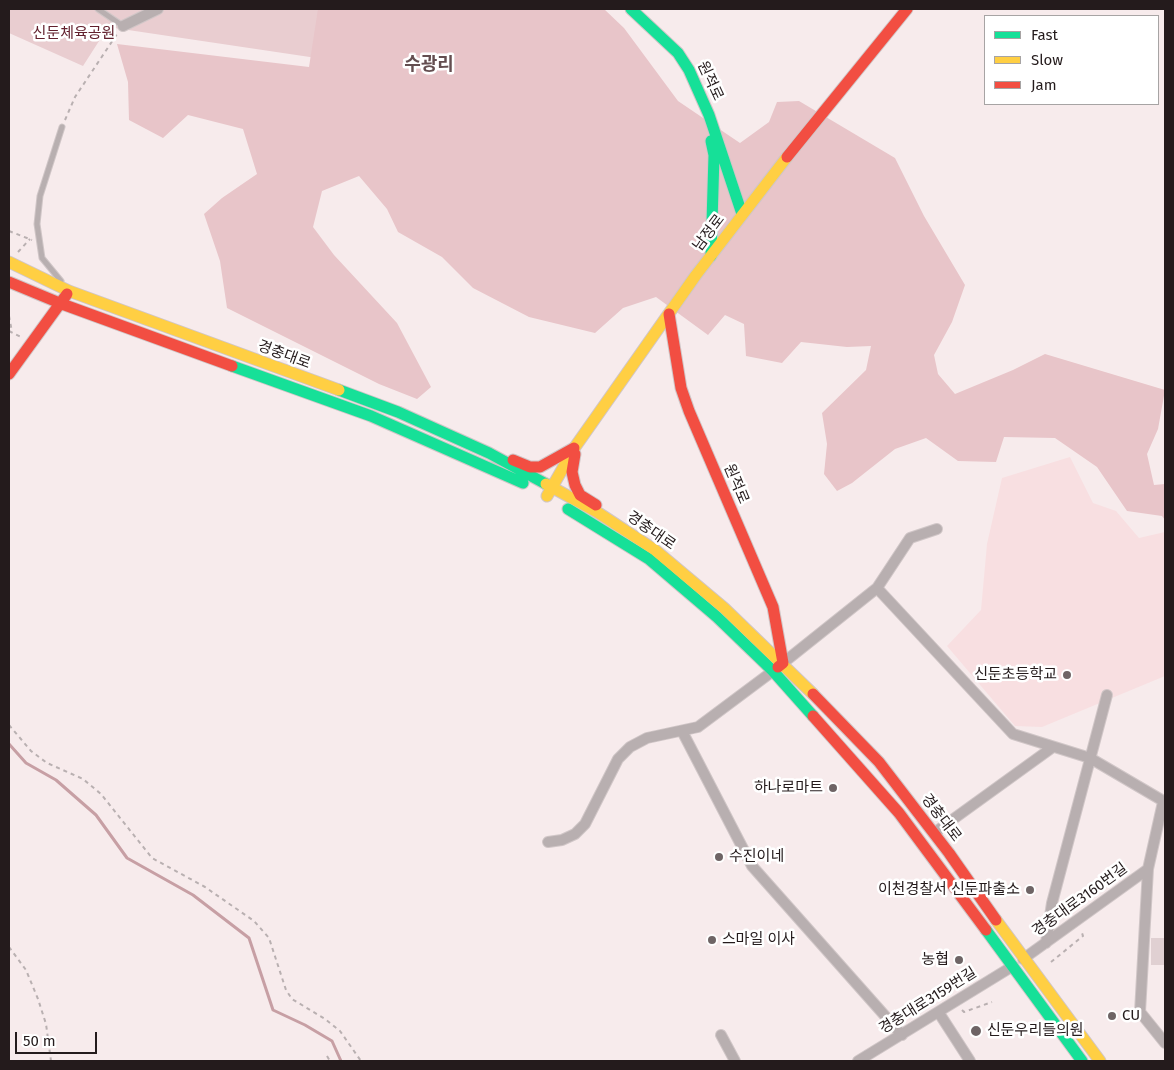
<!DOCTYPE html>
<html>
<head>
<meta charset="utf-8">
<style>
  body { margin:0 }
  #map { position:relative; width:1174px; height:1070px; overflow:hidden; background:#f7ebec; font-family:"Fira Sans",sans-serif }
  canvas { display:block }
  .frame { position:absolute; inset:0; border:10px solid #241b1c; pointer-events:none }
  .legend { position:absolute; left:984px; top:15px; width:175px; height:90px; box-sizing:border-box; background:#fff; border:1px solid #a7a4a4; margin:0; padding:6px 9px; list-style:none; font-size:15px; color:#241b1c }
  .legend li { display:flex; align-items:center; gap:10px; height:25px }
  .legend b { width:25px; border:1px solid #a7a4a4 }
  .scale { position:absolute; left:15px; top:1032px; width:82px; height:22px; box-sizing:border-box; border:2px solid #241b1c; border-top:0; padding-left:6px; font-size:15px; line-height:18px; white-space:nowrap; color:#241b1c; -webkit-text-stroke:4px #fff; paint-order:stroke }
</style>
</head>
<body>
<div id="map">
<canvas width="1174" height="1070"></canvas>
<div class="frame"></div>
<ul class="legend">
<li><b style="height:6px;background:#16e098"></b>Fast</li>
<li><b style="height:6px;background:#ffcf43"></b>Slow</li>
<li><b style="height:6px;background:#f24e42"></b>Jam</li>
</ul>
<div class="scale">50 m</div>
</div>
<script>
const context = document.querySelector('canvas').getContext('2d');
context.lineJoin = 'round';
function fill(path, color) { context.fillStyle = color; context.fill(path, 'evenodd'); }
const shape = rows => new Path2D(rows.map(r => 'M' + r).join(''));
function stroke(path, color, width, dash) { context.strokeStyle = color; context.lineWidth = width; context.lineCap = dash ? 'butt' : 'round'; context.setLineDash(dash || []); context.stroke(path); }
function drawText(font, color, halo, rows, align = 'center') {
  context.font = font + ' "Fira Sans","Noto Sans KR",sans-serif'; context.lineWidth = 5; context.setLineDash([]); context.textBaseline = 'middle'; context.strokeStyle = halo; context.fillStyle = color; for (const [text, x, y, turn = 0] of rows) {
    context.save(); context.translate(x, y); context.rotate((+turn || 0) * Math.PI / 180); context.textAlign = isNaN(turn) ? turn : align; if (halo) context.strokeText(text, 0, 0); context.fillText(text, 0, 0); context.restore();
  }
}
fill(shape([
  [1070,457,1093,503,1116,511,1139,538,1165,532,1165,676,1042,727,1015,726,947,646,981,610,987,544,1002,478]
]), '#f8dfe1');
fill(shape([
  [9,9,338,9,330,60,108,27,83,66,9,33]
]), '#e9cdd0');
fill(shape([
  [318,9,604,9,624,28,678,101,740,143,769,122,777,102,799,101,895,158,924,216,965,285,952,322,934,355,938,374,955,394,1013,370,1045,354,1165,390,1158,429,1147,454,1154,485,1165,484,1165,520,1162,516,1127,511,1097,467,1055,438,1004,437,996,462,958,461,926,438,895,449,852,483,837,491,824,474,827,444,822,413,866,370,871,346,847,347,801,342,782,363,746,356,744,324,725,315,708,335,656,297,623,308,595,333,529,317,473,288,442,257,398,232,387,209,359,176,322,191,313,227,334,255,397,323,431,387,417,399,379,384,227,308,220,261,204,214,222,198,257,174,243,129,188,115,163,138,129,120,128,82,117,44,309,67]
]), '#e8c5c9');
stroke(shape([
  [9,744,26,763,56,780,96,815,127,858,193,895,249,938,273,1010,305,1025,332,1041,341,1061]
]), '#c79fa4', 3);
fill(shape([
  [1151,938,1165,938,1165,965,1151,965]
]), '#e0d0d2');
const lane = shape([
  [98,9,123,26],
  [61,281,42,258,37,224,40,196,62,127]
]);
const street = shape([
  [123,26,158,9],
  [877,588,1013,734,1090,758,1165,802],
  [783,663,877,588,910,538,937,529],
  [682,731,752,866,902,1035],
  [934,833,1053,747],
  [548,842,562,840,575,834,585,824,618,759,630,747,647,738,698,727,773,671],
  [1148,869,1140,1012,1165,1043],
  [1046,943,1052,903,1107,695],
  [1023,959,1148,869,1163,802],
  [939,1013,970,1061],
  [721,1035,735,1061],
  [858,1061,1013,966]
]);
const fast = shape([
  [631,9,678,53,689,70,709,115,742,214],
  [711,141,714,155,711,256],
  [232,366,371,416,523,483],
  [339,390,398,412,489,453,546,484],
  [568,509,649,559,717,617,773,671,813,716],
  [986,930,1082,1061]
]);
const slow = shape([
  [9,262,69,291,339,390],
  [546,484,597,512,655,550,724,608,813,694],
  [547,496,575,447,696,275,787,157],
  [996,920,1100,1061]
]);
const jam = shape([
  [787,157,907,9],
  [9,282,62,304,232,366],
  [669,314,681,388,689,411,773,607,783,663,778,667],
  [9,374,67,294],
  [575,454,572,472,575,485,580,495,596,505],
  [513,460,530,467,540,467,574,448],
  [813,694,879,762,949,853,996,920],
  [813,716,899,813,986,930]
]);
stroke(lane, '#d0c6c7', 7);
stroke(street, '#d0c6c7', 12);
stroke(fast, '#d0c6c7', 13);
stroke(slow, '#d0c6c7', 13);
stroke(jam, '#d0c6c7', 13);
stroke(shape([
  [65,120,75,97,117,34],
  [9,231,32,240],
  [18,252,30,239],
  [9,316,12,332],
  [9,331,21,337],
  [9,725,31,751,47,763,83,779,101,794,152,858,205,887,254,921,269,938,286,990,292,999,325,1019,340,1031,361,1061],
  [9,947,26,970,38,999,46,1024,51,1061],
  [1051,962,1083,936,1081,930],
  [962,1010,964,1012,992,1002],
  [327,1056,330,1061]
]), '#b9b0b1', 2, [4, 4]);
stroke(lane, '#b8afb0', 5);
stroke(street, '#b8afb0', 10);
stroke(fast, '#16e098', 11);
stroke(slow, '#ffcf43', 11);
stroke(jam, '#f24e42', 11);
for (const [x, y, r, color] of [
  [1067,675,5,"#6e6465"],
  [833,788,5,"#6e6465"],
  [719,857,5,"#6e6465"],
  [1030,890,5,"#6e6465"],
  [712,940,5,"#6e6465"],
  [959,960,5,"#6e6465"],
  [1112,1016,5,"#6e6465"],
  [976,1031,6,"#6e6465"]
]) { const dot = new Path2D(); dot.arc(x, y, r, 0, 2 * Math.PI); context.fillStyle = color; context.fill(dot); stroke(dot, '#fff', 2); }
drawText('15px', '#62202d', '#fff', [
  ["신둔체육공원",74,34]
]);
drawText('15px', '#241b1c', '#fff', [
  ["원적로",710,81,65],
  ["남정로",709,233,-53],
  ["경충대로",284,355,20],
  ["원적로",736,484,67],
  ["경충대로",651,531,35],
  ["경충대로",941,818,53],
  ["경충대로3160번길",1080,900,-36],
  ["경충대로3159번길",928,1001,-32]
]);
drawText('15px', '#241b1c', '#fff', [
  ["신둔초등학교",1057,675],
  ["하나로마트",823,788],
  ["수진이네",729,857,"left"],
  ["이천경찰서 신둔파출소",1020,890],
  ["스마일 이사",722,940,"left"],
  ["농협",949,960],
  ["CU",1122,1016,"left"],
  ["신둔우리들의원",987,1031,"left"]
], 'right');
drawText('bold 18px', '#644e50', '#fff', [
  ["수광리",429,65]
]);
</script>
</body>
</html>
